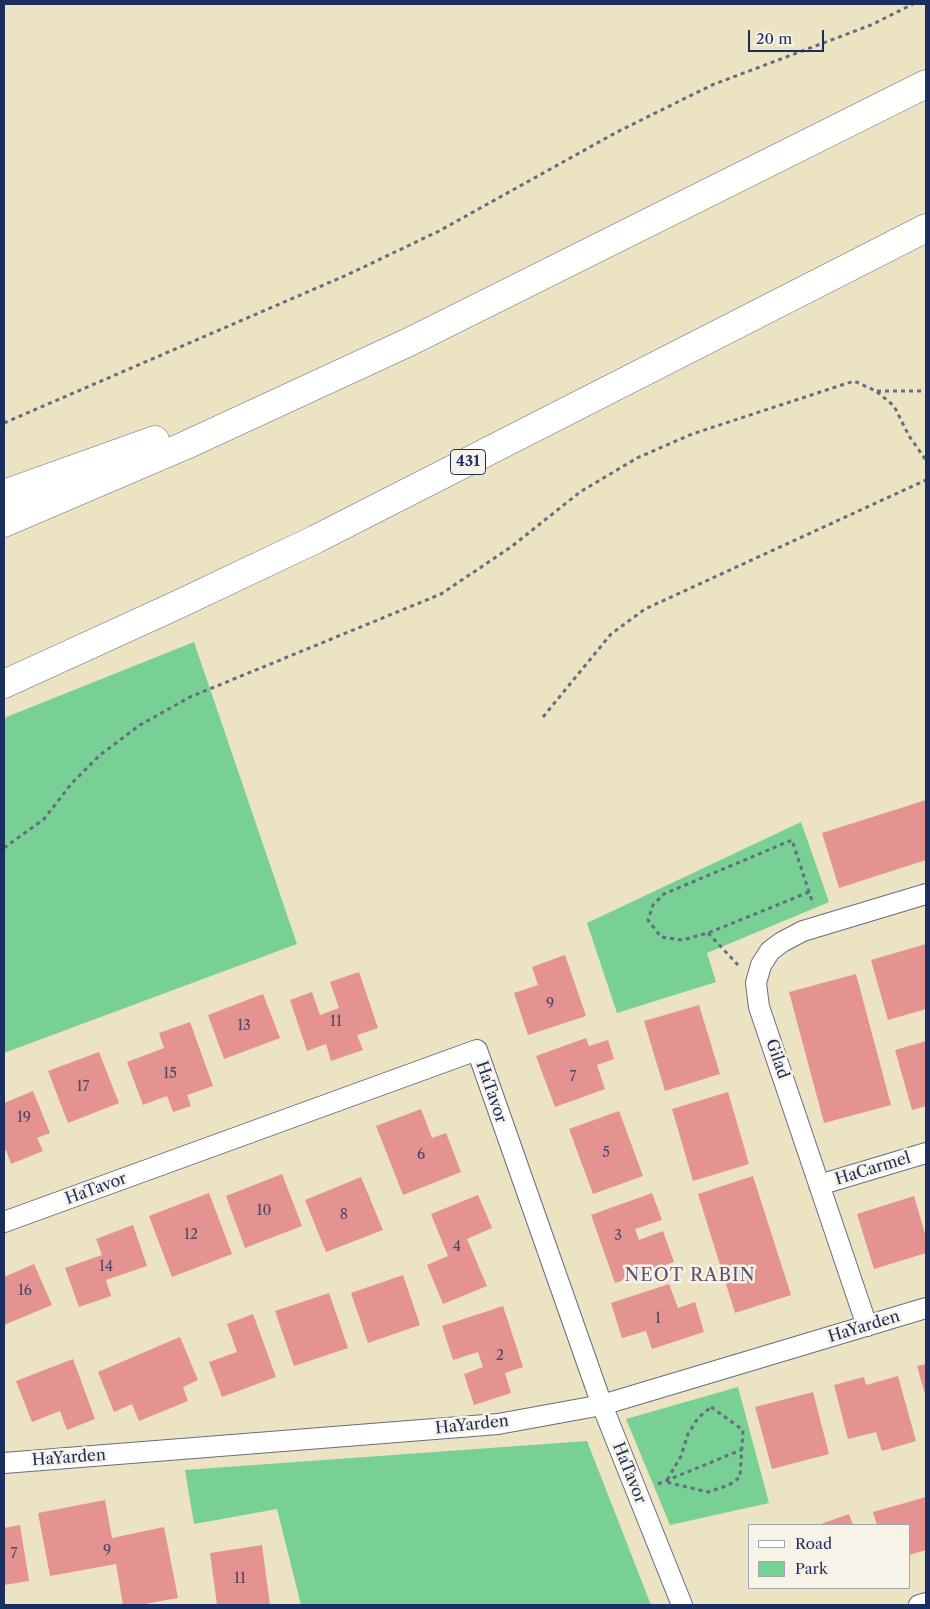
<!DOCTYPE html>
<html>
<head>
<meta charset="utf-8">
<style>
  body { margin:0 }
  #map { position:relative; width:930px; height:1609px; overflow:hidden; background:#ebe3c2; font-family:"Libre Caslon Text",serif }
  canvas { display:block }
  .frame { position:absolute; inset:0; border:5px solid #1b2f5e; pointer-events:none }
  .legend { position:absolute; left:748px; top:1524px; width:162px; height:65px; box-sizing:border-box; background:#f7f3e8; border:1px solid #9fa5b1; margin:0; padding:6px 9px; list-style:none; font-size:15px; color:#1b2f5e }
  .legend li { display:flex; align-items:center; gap:10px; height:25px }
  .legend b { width:25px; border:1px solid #9fa5b1 }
  .scale { position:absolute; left:748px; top:30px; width:76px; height:22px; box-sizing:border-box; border:2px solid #1b2f5e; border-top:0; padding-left:6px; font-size:15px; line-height:18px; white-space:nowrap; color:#1b2f5e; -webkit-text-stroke:4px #f7f3e8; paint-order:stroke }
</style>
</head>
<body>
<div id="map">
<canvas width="930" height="1609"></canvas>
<div class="frame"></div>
<ul class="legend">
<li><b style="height:6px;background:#fff"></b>Road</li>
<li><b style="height:14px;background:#78d095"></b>Park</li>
</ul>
<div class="scale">20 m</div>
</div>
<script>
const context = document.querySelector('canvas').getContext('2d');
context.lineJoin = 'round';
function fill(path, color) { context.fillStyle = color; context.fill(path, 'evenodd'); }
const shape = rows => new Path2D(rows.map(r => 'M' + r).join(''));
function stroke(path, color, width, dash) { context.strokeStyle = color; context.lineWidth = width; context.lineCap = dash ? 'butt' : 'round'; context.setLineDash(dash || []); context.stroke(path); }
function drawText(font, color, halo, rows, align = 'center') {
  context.font = font + ' "Libre Caslon Text",serif'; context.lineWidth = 5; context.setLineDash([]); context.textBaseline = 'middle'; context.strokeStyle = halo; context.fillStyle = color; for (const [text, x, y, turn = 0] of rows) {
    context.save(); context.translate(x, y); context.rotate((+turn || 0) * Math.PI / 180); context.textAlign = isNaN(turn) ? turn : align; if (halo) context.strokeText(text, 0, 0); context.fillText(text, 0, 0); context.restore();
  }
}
fill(shape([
  [194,642,297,944,4,1053,4,718],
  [801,822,829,902,707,953,716,982,617,1013,587,923],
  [738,1387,769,1503,670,1525,626,1419],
  [587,1441,651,1605,301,1605,277,1509,194,1524,185,1470]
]), '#78d095');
fill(shape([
  [926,800,926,860,839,888,822,833],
  [926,944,926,1009,888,1020,871,960],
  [565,955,586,1016,528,1035,514,993,538,985,532,967],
  [359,972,378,1028,357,1035,363,1050,331,1061,326,1044,307,1051,290,1000,312,992,320,1015,339,1008,330,982],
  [856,974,891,1105,824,1123,789,992],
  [263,994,280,1038,224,1059,208,1015],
  [699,1005,720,1074,665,1091,644,1021],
  [190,1022,213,1086,187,1095,191,1106,173,1112,167,1096,143,1105,127,1062,164,1048,159,1033],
  [586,1038,589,1046,608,1040,614,1059,597,1065,605,1089,555,1107,536,1056],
  [926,1041,926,1106,912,1110,895,1050],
  [99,1052,119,1103,68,1123,48,1071],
  [33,1091,50,1133,37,1138,43,1151,11,1164,6,1150,4,1151,4,1103],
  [728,1092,749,1164,693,1181,672,1109],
  [421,1109,432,1138,446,1133,461,1172,403,1195,376,1126],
  [619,1111,643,1176,593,1194,569,1129],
  [282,1174,302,1226,245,1248,226,1196],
  [753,1176,791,1295,735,1313,698,1194],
  [361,1177,383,1230,326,1252,305,1200],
  [209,1193,232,1254,172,1277,149,1216],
  [652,1193,662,1220,635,1229,639,1240,663,1231,674,1262,615,1283,591,1215],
  [478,1195,492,1228,467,1239,487,1286,443,1304,427,1265,448,1256,431,1214],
  [914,1196,926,1237,926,1253,874,1269,857,1214],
  [133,1225,147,1266,106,1280,111,1296,79,1307,65,1268,102,1255,96,1239],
  [34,1264,52,1305,4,1325,4,1277],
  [403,1275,420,1325,368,1343,351,1293],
  [669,1284,678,1308,695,1302,704,1332,652,1349,646,1331,622,1338,611,1303],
  [329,1293,348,1348,294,1366,275,1311],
  [503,1306,523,1367,505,1373,511,1393,474,1405,464,1374,483,1367,478,1352,453,1360,442,1326],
  [253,1314,276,1377,222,1397,209,1362,237,1352,227,1324],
  [180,1337,198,1380,183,1387,188,1401,139,1421,132,1404,114,1412,98,1372],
  [73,1359,95,1419,67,1430,60,1411,32,1422,16,1381],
  [926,1364,926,1398,917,1366],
  [898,1376,916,1441,882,1451,876,1432,848,1439,834,1385,864,1377,866,1385],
  [813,1392,829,1454,772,1469,755,1407],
  [926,1497,926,1550,909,1555,909,1525,877,1525,873,1512],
  [105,1500,112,1538,164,1527,178,1598,139,1605,123,1605,116,1564,50,1576,38,1513],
  [849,1514,853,1525,818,1525],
  [20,1525,29,1581,4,1585,4,1528],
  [262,1545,270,1605,217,1605,210,1553]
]), '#e49390');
const minor = shape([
  [819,1185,926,1153],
  [4,1222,477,1050,602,1405,682,1605],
  [867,1326,759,1007,756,983,761,965,770,951,782,942,803,931,926,894],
  [4,1463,498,1424,602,1405,926,1308],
  [919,1605,926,1603]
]);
const motorway = shape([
  [4,494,155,440],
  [4,523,184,446,409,342,926,84],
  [4,684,177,605,316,539,926,228]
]);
stroke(minor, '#646e81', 22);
stroke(motorway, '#646e81', 29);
stroke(shape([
  [877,391,926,391],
  [4,423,349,274,439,231,617,132,712,85,871,25,913,4],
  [543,717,611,634,645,609,926,480],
  [4,848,44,819,72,783,100,755,140,725,190,697,441,594,511,547,580,492,637,458,692,434,854,381,876,391,894,406,909,436,926,460],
  [809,892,708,933,682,940,661,937,648,920,653,905,664,894,792,840,813,904],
  [708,933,738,965],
  [711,1407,743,1430,740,1477,729,1485,708,1492,666,1482,681,1456,688,1434,698,1418,711,1407],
  [658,1484,741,1450]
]), '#646e81', 3, [4, 4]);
stroke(minor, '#fff', 20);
stroke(motorway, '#fff', 28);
drawText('14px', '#4d486a', null, [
  ["9",550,1004],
  ["11",336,1022],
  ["13",244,1026],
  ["15",170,1074],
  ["7",573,1077],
  ["17",83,1087],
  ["19",24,1118],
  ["5",606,1153],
  ["6",421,1155],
  ["10",264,1211],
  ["8",344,1215],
  ["12",191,1235],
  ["3",618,1236],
  ["4",457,1247],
  ["14",106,1267],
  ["16",25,1291],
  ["1",658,1319],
  ["2",500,1356],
  ["9",107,1551],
  ["7",14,1554],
  ["11",240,1579]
]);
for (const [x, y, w] of [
  [468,462,35]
]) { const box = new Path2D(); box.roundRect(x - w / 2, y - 12.5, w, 25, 4); context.fillStyle = '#f7f3e8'; context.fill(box); stroke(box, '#1b2f5e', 1); }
drawText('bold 15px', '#1b2f5e', null, [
  ["431",468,462]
]);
drawText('16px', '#1b2f5e', '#f7f3e8', [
  ["Gilad",777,1059,71],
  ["HaTavor",491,1092,71],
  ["HaCarmel",873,1169,-17],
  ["HaTavor",96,1189,-20],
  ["HaYarden",864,1327,-17],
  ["HaYarden",472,1425,-6],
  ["HaYarden",69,1458,-4],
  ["HaTavor",629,1473,68]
]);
context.letterSpacing = '1px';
drawText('18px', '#615270', '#f7f3e8', [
  ["NEOT RABIN",690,1276]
]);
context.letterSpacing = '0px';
</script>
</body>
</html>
